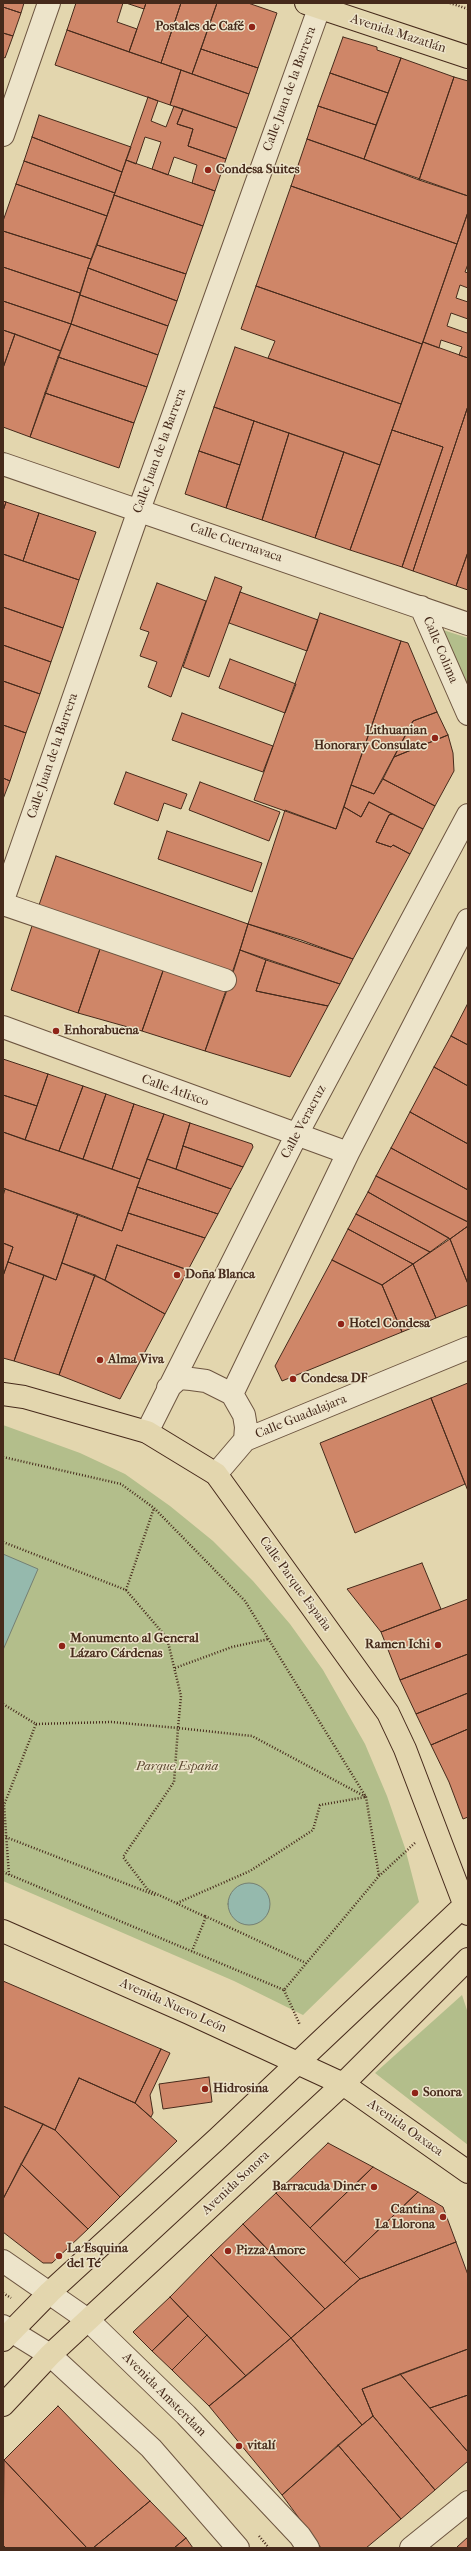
<!DOCTYPE html>
<html>
<head>
<meta charset="utf-8">
<style>
  body { margin:0 }
  #map { position:relative; width:471px; height:2551px; overflow:hidden; background:#e3d6ae; font-family:"IM FELL French Canon",serif }
  canvas { display:block }
  .frame { position:absolute; inset:0; border:4px solid #462a1b; pointer-events:none }
</style>
</head>
<body>
<div id="map">
<canvas width="471" height="2551"></canvas>
<div class="frame"></div>
</div>
<script>
const context = document.querySelector('canvas').getContext('2d');
context.lineJoin = 'round';
function fill(path, color) { context.fillStyle = color; context.fill(path, 'evenodd'); }
const shape = rows => new Path2D(rows.map(r => 'M' + r).join(''));
function stroke(path, color, width, dash) { context.strokeStyle = color; context.lineWidth = width; context.lineCap = dash ? 'butt' : 'round'; context.setLineDash(dash || []); context.stroke(path); }
function drawText(font, color, halo, rows, align = 'center') {
  context.font = font + ' "IM FELL French Canon",serif'; context.lineWidth = 3; context.setLineDash([]); context.textBaseline = 'middle'; context.strokeStyle = halo; context.fillStyle = color; for (const [text, x, y, turn = 0] of rows) {
    context.save(); context.translate(x, y); context.rotate((+turn || 0) * Math.PI / 180); context.textAlign = isNaN(turn) ? turn : align; if (halo) context.strokeText(text, 0, 0); context.fillText(text, 0, 0); context.restore();
  }
}
fill(shape([
  [443,630,468,638,468,687],
  [3,1425,80,1453,125,1474,170,1506,213,1541,253,1581,290,1624,323,1670,365,1744,387,1796,405,1848,419,1902,303,2015,234,1981,3,1881],
  [462,1995,468,2013,468,2145,375,2073]
]), '#b3be8b');
const water = shape([
  [3,1554,38,1569,3,1650,3,1554],
  '228 1904a21 21 0 1 1 42 0a21 21 0 1 1-42 0Z'
]);
fill(water, '#95b9ad');
stroke(water, '#758073', 1);
const building = shape([
  [3,3,24,3,21,13,3,7,3,3],
  [76,3,123,3,117,22,137,29,129,52,67,30,76,3],
  [126,3,146,3,144,9,126,3],
  [146,3,181,3,161,63,129,52,146,3],
  [181,3,217,3,192,74,161,63,181,3],
  [217,3,248,3,277,13,258,68,201,49,217,3],
  [3,7,21,13,13,36,3,33,3,7],
  [67,30,181,70,170,105,55,65,67,30],
  [3,33,13,36,5,58,3,57,3,33],
  [343,37,377,47,377,50,401,58,388,93,330,73,343,37],
  [201,49,258,68,249,94,192,74,201,49],
  [401,58,454,77,419,180,364,159,401,58],
  [181,70,249,94,237,128,170,105,181,70],
  [330,73,388,93,376,125,318,106,330,73],
  [454,77,468,81,468,196,419,180,454,77],
  [148,97,158,101,151,121,166,127,174,106,183,109,177,124,193,129,188,146,226,159,215,191,192,183,197,165,174,157,168,175,152,169,161,142,145,137,136,164,126,160,148,97],
  [318,106,376,125,364,159,307,139,318,106],
  [183,109,237,128,226,159,188,146,193,129,177,124,183,109],
  [39,115,131,147,122,172,32,137,39,115],
  [32,137,122,172,115,193,24,161,32,137],
  [307,139,468,196,468,212,457,244,291,186,307,139],
  [126,160,215,191,203,226,114,195,126,160],
  [24,161,115,193,107,216,16,184,24,161],
  [16,184,107,216,91,259,3,231,3,221,16,184],
  [291,186,457,244,422,344,256,286,291,186],
  [114,195,203,226,186,274,97,245,114,195],
  [468,212,468,264,465,272,468,273,468,288,460,285,456,298,468,302,468,319,451,313,447,326,467,333,468,330,468,358,459,355,462,347,441,340,439,348,423,342,468,212],
  [3,231,91,259,80,293,3,267,3,231],
  [97,245,186,274,177,301,88,268,97,245],
  [3,267,80,293,71,324,3,301,3,267],
  [88,268,177,301,168,326,80,295,88,268],
  [256,286,422,344,401,404,268,358,275,341,241,329,256,286],
  [80,295,168,326,158,355,71,324,80,295],
  [3,301,71,324,61,351,3,330,3,301],
  [71,324,158,355,147,387,58,357,71,324],
  [3,330,15,334,3,368,3,330],
  [15,334,61,351,30,437,3,427,3,368,15,334],
  [423,342,468,358,468,406,413,571,402,567,443,447,392,430,423,342],
  [235,347,401,404,380,465,214,407,235,347],
  [58,357,147,387,134,423,45,393,58,357],
  [45,393,134,423,119,468,30,437,45,393],
  [468,406,468,552,456,586,413,571,468,406],
  [214,407,254,421,240,465,199,451,214,407],
  [254,421,289,433,262,520,226,508,254,421],
  [392,430,443,447,402,567,350,550,392,430],
  [289,433,344,452,315,538,262,520,289,433],
  [199,451,240,465,226,508,185,494,199,451],
  [344,452,380,465,350,550,315,538,344,452],
  [3,501,6,502,3,511,3,501],
  [6,502,39,513,23,561,3,554,3,511,6,502],
  [39,513,96,532,79,580,23,561,39,513],
  [468,552,468,590,456,586,468,552],
  [3,554,79,580,63,628,3,607,3,554],
  [215,577,242,587,209,677,183,667,215,577],
  [157,583,206,601,171,697,148,687,157,662,140,656,149,632,140,629,157,583],
  [240,592,318,620,307,651,229,623,240,592],
  [3,607,63,628,51,662,3,645,3,607],
  [320,613,401,641,336,829,254,800,320,613],
  [401,641,408,643,437,712,413,721,374,794,351,785,401,641],
  [3,645,51,662,40,694,3,681,3,645],
  [230,659,296,684,285,713,219,688,230,659],
  [3,681,40,694,26,733,3,725,3,681],
  [437,712,448,735,394,757,413,721,437,712],
  [182,713,273,746,263,772,172,740,182,713],
  [3,725,26,733,10,781,3,778,3,725],
  [448,735,453,753,454,771,435,806,383,779,394,757,448,735],
  [126,772,187,794,181,809,164,803,158,821,114,804,126,772],
  [3,778,10,781,3,799,3,778],
  [383,779,435,806,423,829,369,802,361,817,344,807,351,785,374,794,383,779],
  [200,782,280,812,269,841,189,810,200,782],
  [369,802,392,814,389,815,376,842,391,847,393,845,410,854,353,959,248,924,285,810,336,829,344,807,361,817,369,802],
  [392,814,423,829,410,854,393,845,391,847,376,842,389,815,392,814],
  [167,831,262,863,252,892,158,859,167,831],
  [56,856,248,924,232,976,38,908,56,856],
  [33,923,101,946,78,1013,11,990,33,923],
  [248,924,301,940,353,959,340,984,240,950,248,924],
  [101,946,164,968,142,1031,78,1013,101,946],
  [240,950,266,960,256,991,328,1006,290,1077,205,1051,240,950],
  [266,960,340,984,328,1006,256,991,266,960],
  [164,968,227,990,205,1051,142,1031,164,968],
  [468,1003,468,1045,451,1036,468,1003],
  [451,1036,468,1045,468,1086,434,1067,451,1036],
  [3,1059,48,1074,37,1106,3,1095,3,1059],
  [434,1067,468,1086,468,1144,410,1112,434,1067],
  [48,1074,83,1086,59,1151,25,1140,48,1074],
  [83,1086,106,1094,83,1159,59,1151,83,1086],
  [106,1094,134,1104,112,1169,83,1159,106,1094],
  [3,1095,37,1106,25,1140,3,1132,3,1095],
  [134,1104,164,1114,140,1179,112,1169,134,1104],
  [410,1112,468,1144,468,1190,391,1148,410,1112],
  [164,1114,190,1123,176,1169,147,1159,164,1114],
  [190,1123,252,1144,253,1147,243,1167,183,1146,190,1123],
  [3,1132,140,1179,122,1231,3,1188,3,1132],
  [183,1146,243,1167,231,1189,176,1169,183,1146],
  [391,1148,468,1190,468,1222,376,1176,391,1148],
  [147,1159,231,1189,218,1214,137,1187,147,1159],
  [376,1176,468,1222,468,1226,450,1239,368,1192,376,1176],
  [137,1187,218,1214,205,1238,128,1213,137,1187],
  [5,1189,78,1214,56,1280,8,1262,13,1247,3,1243,3,1196,5,1189],
  [368,1192,449,1238,430,1252,356,1214,368,1192],
  [128,1213,205,1238,188,1270,117,1245,105,1280,62,1263,78,1214,122,1231,128,1213],
  [356,1214,430,1252,413,1264,348,1229,356,1214],
  [468,1226,468,1284,450,1239,468,1226],
  [348,1229,413,1264,382,1285,332,1260,348,1229],
  [450,1239,468,1284,468,1305,436,1318,413,1264,450,1239],
  [3,1243,13,1247,3,1276,3,1243],
  [117,1245,188,1270,165,1314,105,1280,117,1245],
  [332,1260,382,1285,402,1332,282,1381,275,1366,332,1260],
  [8,1262,44,1275,14,1361,3,1358,3,1276,8,1262],
  [62,1263,95,1275,59,1375,14,1361,44,1275,56,1280,62,1263],
  [413,1264,436,1318,402,1332,382,1285,413,1264],
  [95,1275,165,1314,120,1399,59,1375,95,1275],
  [468,1383,468,1491,431,1398,468,1383],
  [431,1398,465,1484,355,1533,320,1443,431,1398],
  [422,1563,441,1609,381,1632,347,1589,422,1563],
  [468,1599,468,1654,400,1680,381,1632,468,1599],
  [468,1654,468,1693,416,1714,400,1680,468,1654],
  [468,1693,468,1729,431,1745,416,1714,468,1693],
  [468,1729,468,1817,463,1819,449,1782,431,1745,468,1729],
  [3,1981,161,2049,135,2103,79,2078,55,2130,3,2106,3,1981],
  [161,2049,170,2053,150,2095,153,2113,151,2117,135,2103,161,2049],
  [209,2077,212,2102,163,2109,159,2084,209,2077],
  [79,2078,135,2103,177,2141,120,2197,55,2130,79,2078],
  [3,2106,43,2124,3,2199,3,2106],
  [43,2124,55,2130,120,2197,88,2229,21,2164,43,2124],
  [328,2143,373,2167,310,2228,276,2193,328,2143],
  [21,2164,88,2229,52,2263,43,2263,3,2232,3,2199,21,2164],
  [373,2167,418,2192,344,2263,310,2228,373,2167],
  [418,2192,443,2207,456,2242,360,2279,344,2263,418,2192],
  [276,2193,360,2279,325,2309,243,2224,276,2193],
  [243,2224,325,2309,291,2338,211,2255,243,2224],
  [456,2242,468,2275,468,2349,362,2389,373,2416,362,2425,291,2338,360,2279,456,2242],
  [211,2255,291,2338,246,2376,170,2297,211,2255],
  [170,2297,188,2316,152,2351,133,2332,170,2297],
  [188,2316,207,2335,172,2370,152,2351,188,2316],
  [207,2335,246,2376,209,2406,172,2370,207,2335],
  [291,2338,362,2425,282,2495,209,2406,291,2338],
  [468,2349,468,2395,430,2408,400,2374,468,2349],
  [400,2374,468,2452,468,2461,435,2490,373,2416,362,2389,400,2374],
  [468,2395,468,2452,430,2408,468,2395],
  [58,2406,150,2501,93,2548,87,2548,4,2460,58,2406],
  [373,2416,435,2490,401,2519,338,2445,373,2416],
  [338,2445,401,2519,366,2548,321,2548,282,2495,338,2445],
  [4,2460,87,2548,6,2548,3,2545,4,2460],
  [150,2501,186,2538,174,2548,93,2548,150,2501],
  [468,2537,468,2548,458,2548,457,2547,468,2537],
  [186,2538,193,2548,174,2548,186,2538]
]);
fill(building, '#cf8668');
stroke(building, '#462a1b', 1);
const minor = shape([
  [3,135,49,3],
  [3,464,468,624],
  [421,607,468,714],
  [3,900,139,510,321,3],
  [3,904,225,980],
  [3,1027,348,1153],
  [168,1388,179,1378,191,1379,206,1381,232,1394],
  [147,1432,296,1136,468,815],
  [245,1440,468,1348],
  [216,1474,245,1440,246,1427,244,1415,232,1394,348,1153,468,920],
  [3,2261,88,2320,186,2415,300,2536,308,2548],
  [3,2326,50,2355,151,2448,238,2548],
  [411,2548,468,2502]
]);
const major = shape([
  [306,3,468,57],
  [3,1394,24,1397,147,1432,216,1474,388,1713,405,1749,468,1914],
  [3,1931,189,2013,343,2084,468,2172],
  [3,2340,50,2292,218,2138,468,1902],
  [3,2405,50,2355,343,2084,468,1959]
]);
stroke(minor, '#6d5540', 24);
stroke(major, '#462a1b', 24);
stroke(shape([
  [450,3,468,9],
  [3,1457,121,1484,154,1508,245,1601,366,1797,379,1876],
  [3,1542,126,1590,154,1508],
  [126,1590,167,1638,181,1696,178,1728,252,1736,366,1797],
  [175,1668,232,1647,269,1639],
  [3,1704,36,1724,4,1805,9,1875],
  [36,1724,111,1722,178,1728,174,1782,123,1857,148,1890,206,1917,192,1951],
  [3,1836,155,1895],
  [3,1872,284,1990,379,1876,416,1842],
  [177,1903,250,1871,313,1830,320,1805,366,1797],
  [205,1916,306,1963],
  [284,1990,300,2025],
  [3,2293,11,2298],
  [259,2536,269,2548]
]), '#462a1b', 2.5, [1, 2]);
stroke(minor, '#ede4ca', 22);
stroke(major, '#e3d6ae', 22);
for (const [x, y, r, color] of [
  [252,27,4,"#8f2418"],
  [208,170,4,"#8f2418"],
  [435,738,4,"#8f2418"],
  [56,1031,4,"#8f2418"],
  [177,1275,4,"#8f2418"],
  [341,1324,4,"#8f2418"],
  [100,1360,4,"#8f2418"],
  [293,1379,4,"#8f2418"],
  [438,1645,4,"#8f2418"],
  [62,1646,4,"#8f2418"],
  [205,2089,4,"#8f2418"],
  [415,2093,4,"#8f2418"],
  [374,2187,4,"#8f2418"],
  [443,2217,4,"#8f2418"],
  [228,2251,4,"#8f2418"],
  [59,2256,4,"#8f2418"],
  [239,2446,4,"#8f2418"]
]) { const dot = new Path2D(); dot.arc(x, y, r, 0, 2 * Math.PI); context.fillStyle = color; context.fill(dot); stroke(dot, '#ede4ca', 1.5); }
drawText('bold 13px', '#462a1b', '#ede4ca', [
  ["Postales de Café",244,27,"right"],
  ["Condesa Suites",216,170],
  ["Lithuanian",427,731,"right"],
  ["Honorary Consulate",427,746,"right"],
  ["Enhorabuena",64,1031],
  ["Doña Blanca",185,1275],
  ["Hotel Condesa",349,1324],
  ["Alma Viva",108,1360],
  ["Condesa DF",301,1379],
  ["Monumento al General",70,1639],
  ["Lázaro Cárdenas",70,1654],
  ["Ramen Ichi",430,1645,"right"],
  ["Hidrosina",213,2089],
  ["Sonora",423,2093],
  ["Barracuda Diner",366,2187,"right"],
  ["Cantina",435,2210,"right"],
  ["La Llorona",435,2225,"right"],
  ["La Esquina",67,2249],
  ["del Té",67,2264],
  ["Pizza Amore",236,2251],
  ["vitalí",247,2446]
], 'left');
drawText('13px', '#462a1b', '#ede4ca', [
  ["Avenida Mazatlán",398,34,18],
  ["Calle Juan de la Barrera",290,89,-70],
  ["Calle Juan de la Barrera",160,451,-70],
  ["Calle Cuernavaca",236,543,19],
  ["Calle Colima",440,650,67],
  ["Calle Juan de la Barrera",53,756,-71],
  ["Calle Atlixco",175,1091,20],
  ["Calle Veracruz",304,1122,-62],
  ["Calle Guadalajara",301,1417,-22],
  ["Calle Parque España",295,1584,54],
  ["Avenida Nuevo León",173,2006,24],
  ["Avenida Oaxaca",405,2128,35],
  ["Avenida Sonora",236,2183,-43],
  ["Avenida Amsterdam",164,2395,45]
]);
drawText('italic 13px', '#5c4831', '#ede4ca', [
  ["Parque España",177,1767]
]);
</script>
</body>
</html>
